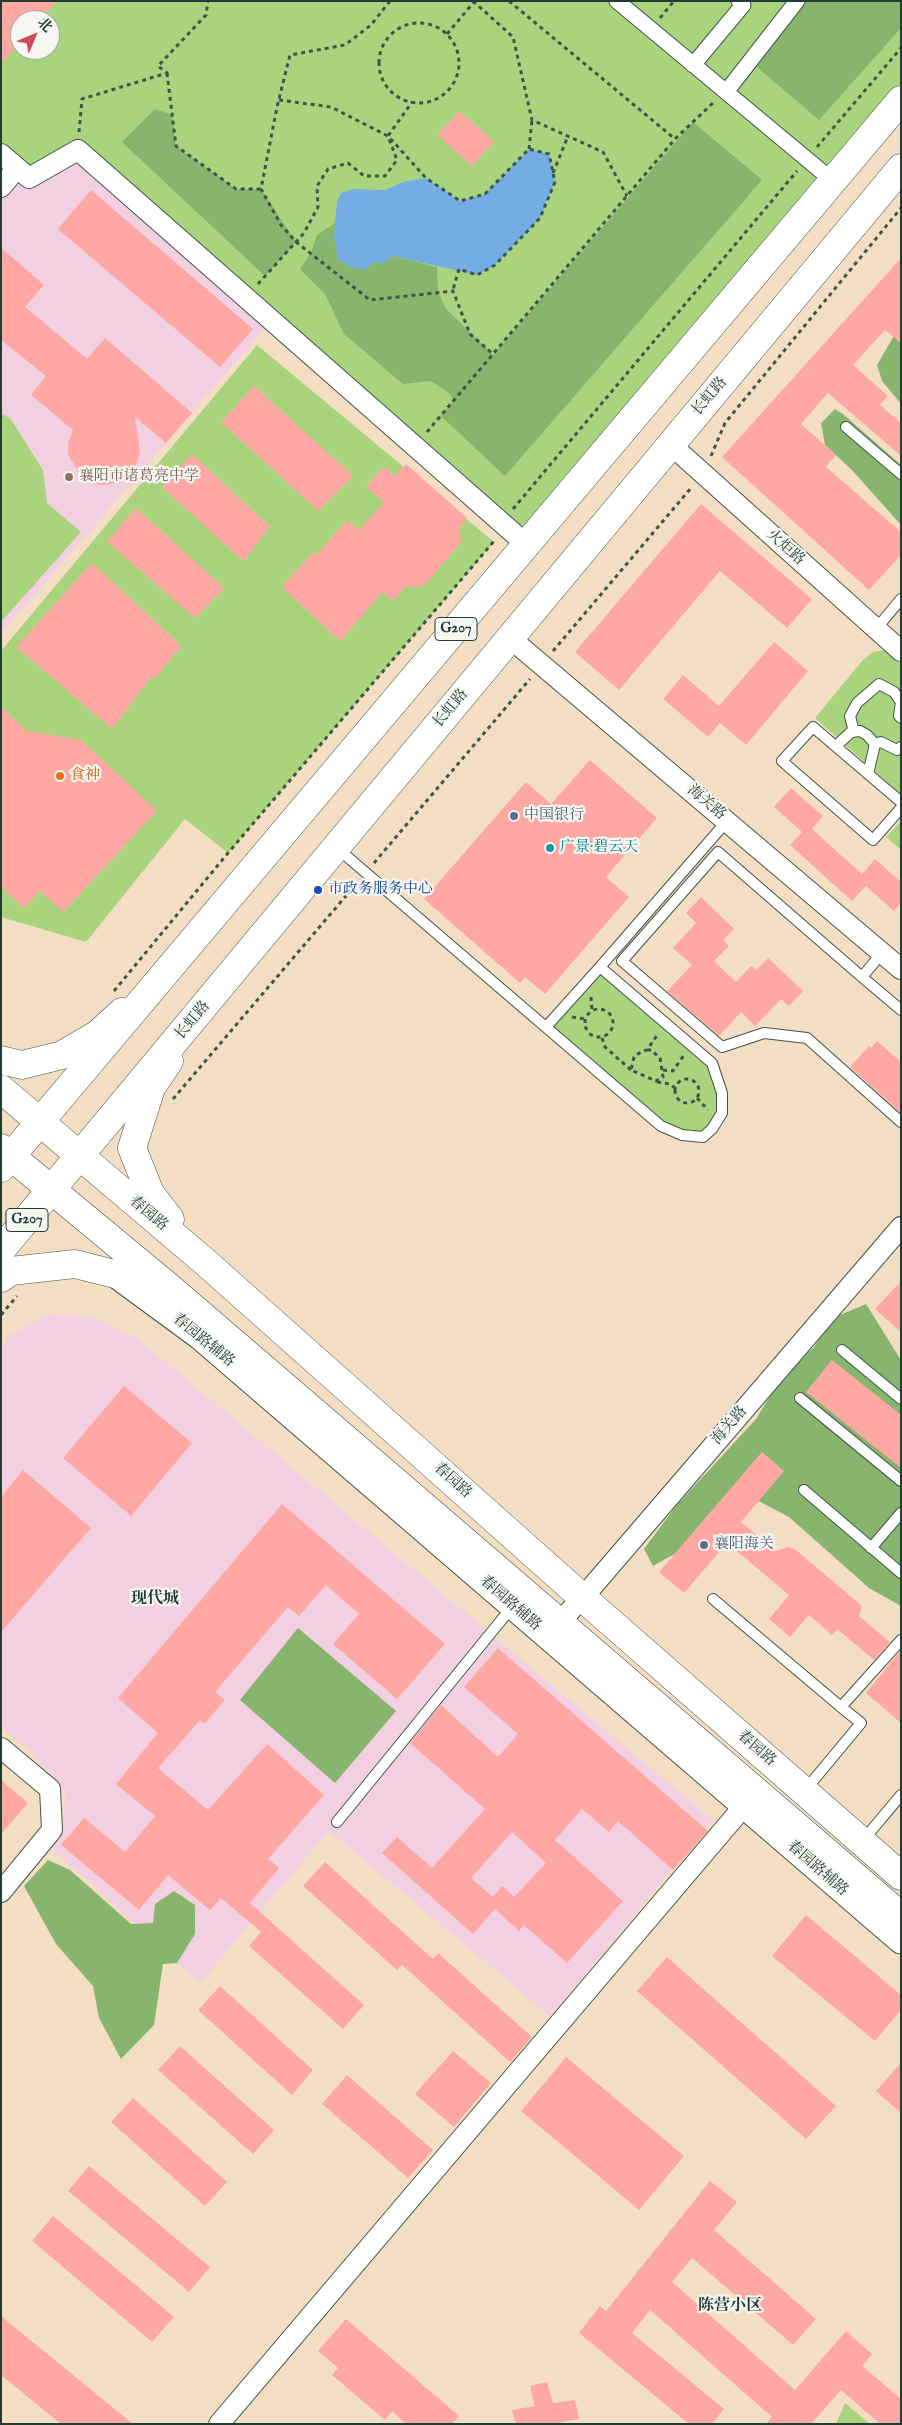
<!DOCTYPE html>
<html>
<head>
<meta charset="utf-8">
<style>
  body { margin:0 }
  #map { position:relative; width:902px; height:2425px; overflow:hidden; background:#f3dec3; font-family:"IM FELL English","Noto Serif SC",serif }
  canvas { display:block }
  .frame { position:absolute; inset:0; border:2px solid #1f3d34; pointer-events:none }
  .north { position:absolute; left:10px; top:10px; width:50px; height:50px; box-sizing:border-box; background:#f6f6f2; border:1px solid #a0aca6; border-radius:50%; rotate:45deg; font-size:14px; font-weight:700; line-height:20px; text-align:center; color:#1f3d34 }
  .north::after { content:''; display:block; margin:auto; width:18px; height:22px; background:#d1495b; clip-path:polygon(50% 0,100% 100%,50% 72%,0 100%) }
</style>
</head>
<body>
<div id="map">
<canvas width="902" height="2425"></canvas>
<div class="frame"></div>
<div class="north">北</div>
</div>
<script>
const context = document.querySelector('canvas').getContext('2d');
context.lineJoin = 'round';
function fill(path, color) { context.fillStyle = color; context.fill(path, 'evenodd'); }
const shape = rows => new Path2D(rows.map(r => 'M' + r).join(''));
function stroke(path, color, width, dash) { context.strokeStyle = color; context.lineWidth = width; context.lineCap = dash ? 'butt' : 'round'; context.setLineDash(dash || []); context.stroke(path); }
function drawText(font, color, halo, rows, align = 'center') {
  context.font = font + ' "IM FELL English","Noto Serif SC",serif'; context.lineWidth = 4.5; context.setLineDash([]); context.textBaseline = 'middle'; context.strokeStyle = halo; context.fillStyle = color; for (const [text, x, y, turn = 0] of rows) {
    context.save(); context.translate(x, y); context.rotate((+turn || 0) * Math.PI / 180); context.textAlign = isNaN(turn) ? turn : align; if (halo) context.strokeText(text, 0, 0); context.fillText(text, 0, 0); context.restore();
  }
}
fill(shape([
  [78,150,272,320,1,634,1,187],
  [47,1314,93,1317,137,1338,713,1820,550,2016,329,1831,200,1983,51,1848,63,1823,66,1792,34,1755,1,1727,1,1347,13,1334]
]), '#f2cfe1');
fill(shape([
  [1,1,901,1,901,100,527,545,78,150,29,178,1,154],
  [20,20,50,20,50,50,20,50],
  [257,345,494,542,228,853,185,819,86,942,1,917,1,651],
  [1,414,10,418,43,470,47,503,81,532,1,622],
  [885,650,901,664,901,795,815,718,863,660,873,652],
  [901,821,901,850,886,837],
  [600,967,712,1063,722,1113,703,1137,661,1126,546,1027],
  [845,2403,870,2424,836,2424]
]), '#aad37e');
fill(shape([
  [800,1,901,1,901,28,819,120,750,61],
  [155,109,172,115,176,146,236,189,261,189,296,242,265,276,122,142],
  [693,122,762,180,505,476,441,416,454,400,449,393,431,381,403,384,344,334,325,294,300,269,311,253,317,235,335,223,334,237,373,262,393,256,437,267,438,292,446,309,493,355],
  [901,324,901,404,882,381,877,365],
  [835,409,843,414,901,465,901,525,852,470,825,445,821,423],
  [866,1304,901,1360,901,1606,869,1588,789,1517,747,1495,694,1543,653,1566,644,1549,676,1506,756,1419,782,1376,814,1347,833,1318],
  [298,1628,396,1711,335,1783,240,1700],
  [48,1860,70,1870,131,1924,153,1923,155,1904,174,1891,195,1905,195,1934,177,1963,163,1964,154,2025,121,2059,99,2018,93,1986,56,1944,24,1886]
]), '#87b56d');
fill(shape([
  [529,149,549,154,555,182,540,218,495,265,477,275,393,256,384,263,373,262,366,270,351,267,338,259,334,237,337,201,341,193,353,189,385,190,403,182,426,178,460,201,485,194]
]), '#74ade4');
fill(shape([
  [1,1,57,1,40,20,20,20,20,43,1,64],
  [459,111,494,141,472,166,437,135],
  [91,190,253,329,220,367,58,229],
  [1,248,44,285,25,307,87,359,105,338,192,413,166,443,135,417,140,453,133,473,117,483,100,485,82,478,68,454,68,443,73,430,31,395,46,376,1,340],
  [901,258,901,343,885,330,853,365,888,396,880,405,901,423,901,456,828,393,801,424,836,455,826,467,901,532,901,555,869,590,722,457],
  [254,386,353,476,318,511,221,422],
  [192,454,270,527,243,561,162,487],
  [406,464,467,518,458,529,462,541,424,586,405,587,393,601,383,592,340,641,282,587,313,552,316,555,347,520,359,530,384,502,366,487,384,467,395,476],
  [701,504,812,599,787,628,720,571,619,690,575,652],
  [136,508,224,588,195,618,107,542],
  [92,563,181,646,154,679,151,677,112,729,16,647],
  [774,642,808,671,746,745,720,723,708,737,663,699,683,675,719,706],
  [1,707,27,731,81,740,157,811,63,912,40,891,24,908,1,887],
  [590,760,657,818,606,877,629,897,545,994,525,977,520,983,424,899,526,782,551,804],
  [791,788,823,816,812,829,862,874,875,859,901,882,901,903,894,911,866,886,852,901,790,845,802,832,774,807],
  [701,897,734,929,723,940,729,946,714,961,736,982,751,966,756,970,768,958,803,991,789,1006,781,999,755,1026,741,1012,719,1036,667,991,692,965,673,948,696,923,686,913],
  [877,1041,901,1062,901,1113,850,1067,869,1046,871,1048],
  [901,1281,901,1332,875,1309],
  [832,1360,901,1415,901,1468,806,1392],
  [124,1386,192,1443,131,1516,63,1458],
  [762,1452,784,1471,741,1522,775,1551,789,1547,796,1550,862,1606,859,1616,890,1642,874,1660,837,1629,832,1635,809,1615,790,1637,769,1619,789,1595,727,1543,684,1593,659,1572],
  [23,1470,91,1528,1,1632,1,1497],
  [282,1504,445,1644,397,1699,333,1644,359,1614,326,1585,299,1616,288,1607,215,1692,225,1700,204,1724,200,1720,158,1768,208,1810,267,1744,324,1795,268,1859,279,1868,250,1903,364,2005,343,2029,249,1946,261,1932,221,1898,210,1910,168,1875,139,1910,61,1845,84,1818,125,1852,155,1816,116,1784,158,1733,118,1698],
  [498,1648,708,1831,673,1870,618,1821,609,1832,582,1809,555,1840,623,1901,567,1963,524,1925,519,1931,495,1909,473,1934,382,1853,397,1837,432,1868,485,1809,410,1743,441,1705,498,1757,518,1734,464,1687],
  [512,1832,546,1863,514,1897,502,1886,493,1897,471,1878],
  [900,1651,901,1651,901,1723,866,1693],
  [1,1780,28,1803,1,1834],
  [325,1862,433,1959,438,1953,532,2037,510,2062,402,1965,397,1970,303,1886],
  [806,1915,901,1995,901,2010,875,2041,772,1956],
  [667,1957,836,2106,806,2139,637,1991],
  [220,1986,313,2070,292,2095,198,2010],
  [180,2046,274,2130,253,2154,158,2070],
  [453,2051,491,2083,454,2127,415,2094],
  [566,2057,684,2156,639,2210,521,2111],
  [901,2063,901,2113,876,2091],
  [347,2075,433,2150,408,2178,322,2104],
  [133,2098,227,2182,205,2206,111,2122],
  [89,2166,210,2267,189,2292,68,2191],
  [710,2181,737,2202,714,2230,816,2319,793,2345,692,2258,672,2282,795,2390,846,2331,872,2354,862,2366,901,2399,901,2424,880,2424,841,2390,811,2424,766,2424,772,2417,650,2310,632,2333,724,2409,712,2424,689,2424,579,2333,600,2306,606,2311],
  [53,2216,174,2317,152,2342,32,2241],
  [1,2316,133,2424,61,2424,1,2375],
  [346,2319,459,2416,452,2424,406,2424,392,2411,385,2420,332,2375,338,2368,318,2351],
  [547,2382,553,2403,575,2400,579,2419,552,2424,516,2424,512,2410,535,2406,530,2386]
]), '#ffa8a3');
const service = shape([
  [846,427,901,474],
  [876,629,901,599],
  [854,732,850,716,857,703,879,684,894,692,901,702,899,716,901,718],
  [875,744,881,742,897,750,901,747],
  [836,746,851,732,860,731,867,735,875,744,868,774],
  [901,802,813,727,782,761,873,840,901,808],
  [337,848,661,1126,682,1135,703,1137,712,1129,722,1113,722,1093,712,1063,600,967,727,821],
  [882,953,862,977,718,852,622,961,722,1047,764,1033,807,1038,901,1122],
  [862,977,901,1010],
  [546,1027,600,967],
  [842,1350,901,1399],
  [800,1398,901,1481],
  [804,1490,901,1573],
  [871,1548,901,1513],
  [713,1599,841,1707],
  [812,1782,861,1723,841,1707,901,1640],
  [337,1822,512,1607],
  [870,1832,901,1795]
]);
const pedestrian = shape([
  [617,1,833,181],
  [693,65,743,5,739,1],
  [726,92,797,1]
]);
const minor = shape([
  [1,154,29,178,78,150,527,545],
  [1,187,17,168],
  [670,444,901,651],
  [510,638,901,969],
  [559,1623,591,1588,901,1227],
  [1,1748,50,1789,52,1830,1,1892],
  [219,2424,744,1806]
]);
const tertiary = shape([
  [117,1276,200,1337,901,1941]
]);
const primary = shape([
  [1,1060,22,1065,62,1055,98,1034,122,1012],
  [169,1061,151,1088,132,1148,150,1193,170,1219],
  [1,1089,204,1261,583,1598,901,1876],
  [1,1148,170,1288,901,1916],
  [1,1278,11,1271,75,1264,162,1286]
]);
const trunk = shape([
  [1,1168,901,100],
  [1,1250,901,168]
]);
stroke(service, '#3f5549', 12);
stroke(pedestrian, '#3f5549', 17);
stroke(minor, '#3f5549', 22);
stroke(tertiary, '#3f5549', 27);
stroke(primary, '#3f5549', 29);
stroke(trunk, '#3f5549', 29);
stroke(shape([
  [390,1,371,25,345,45,290,55,277,107,261,189,281,225,296,242,370,300,453,291,470,334,493,354],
  [473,1,513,37,532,120,603,152,627,196],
  [509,1,675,139,714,102],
  [660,18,674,1],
  '379 63a40 40 0 1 1 80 0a40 40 0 1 1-80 0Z',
  [447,34,474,2],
  [167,73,176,146,236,189,261,189],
  [279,100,331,107,388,136,426,178,460,201,485,194,529,149,549,154,555,182,540,218,495,265,477,275,459,269,453,290],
  [79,132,82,99,167,73,158,66,206,15,208,1],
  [817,147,901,48],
  [529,149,532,120],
  [553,173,568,136],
  [258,284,304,233,318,207,317,186,328,169,348,163,364,176,385,176,397,160,388,136,412,102],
  [427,432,675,139],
  [711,456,725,423,901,208],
  [513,509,797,171],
  [553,651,691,488],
  [374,863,530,679],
  [114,991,228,853,495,540],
  [591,997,592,1010],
  '585 1023a14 14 0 1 1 28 0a14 14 0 1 1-28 0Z',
  [572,1017,585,1019],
  [602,1038,605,1047,631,1070],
  [647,1050,651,1050,660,1058,663,1077,656,1081,631,1070,634,1057,642,1051,647,1050,658,1034],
  [663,1070,673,1071,684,1055],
  '675 1091a12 12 0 1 1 24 0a12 12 0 1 1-24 0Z',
  [657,1082,670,1084,675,1088],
  [697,1098,708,1110],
  [173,1099,357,883],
  [1,1315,17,1296]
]), '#3f5549', 3, [4, 4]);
stroke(service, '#fff', 10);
stroke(pedestrian, '#fff', 15);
stroke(minor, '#fff', 20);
stroke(tertiary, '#fff', 25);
stroke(primary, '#fff', 28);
stroke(trunk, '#fff', 28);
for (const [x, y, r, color] of [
  [69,477,5,"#8d6e63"],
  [60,776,5,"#e8710a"],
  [514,816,5,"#5c6f8a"],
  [550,848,5,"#0f9aa8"],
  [318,890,5,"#1a4fb4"],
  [704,1545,5,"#5c6f8a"]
]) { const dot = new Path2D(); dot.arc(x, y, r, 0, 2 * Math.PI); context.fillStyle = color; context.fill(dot); stroke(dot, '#f6f6f2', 2); }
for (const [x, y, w] of [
  [456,629,42],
  [27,1220,42]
]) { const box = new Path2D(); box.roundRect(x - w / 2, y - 11.5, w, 23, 4); context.fillStyle = '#f6f6f2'; context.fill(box); stroke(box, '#1f3d34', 1); }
drawText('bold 14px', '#1f3d34', null, [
  ["G207",456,629],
  ["G207",27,1220]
]);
drawText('15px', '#1f3d34', '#f6f6f2', [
  ["长虹路",710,397,-50],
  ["火炬路",785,548,42],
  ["长虹路",451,709,-50],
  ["海关路",706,803,40],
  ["长虹路",193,1021,-50],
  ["春园路",148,1214,40],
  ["春园路辅路",203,1341,39],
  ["海关路",730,1426,-49],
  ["春园路",452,1481,42],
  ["春园路辅路",510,1604,41],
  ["春园路",756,1749,41],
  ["春园路辅路",817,1869,41]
]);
drawText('15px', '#785e54', '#f6f6f2', [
  ["襄阳市诸葛亮中学",79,477]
], 'left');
drawText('15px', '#c56008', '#f6f6f2', [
  ["食神",70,776]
], 'left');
drawText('15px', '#4e5e75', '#f6f6f2', [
  ["中国银行",524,816],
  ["襄阳海关",714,1545]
], 'left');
drawText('15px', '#0d838f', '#f6f6f2', [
  ["广景·碧云天",560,848]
], 'left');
drawText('15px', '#164399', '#f6f6f2', [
  ["市政务服务中心",328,890]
], 'left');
drawText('bold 16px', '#1f3d34', '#f6f6f2', [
  ["现代城",155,1600],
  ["陈营小区",730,2307]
]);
</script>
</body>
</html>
